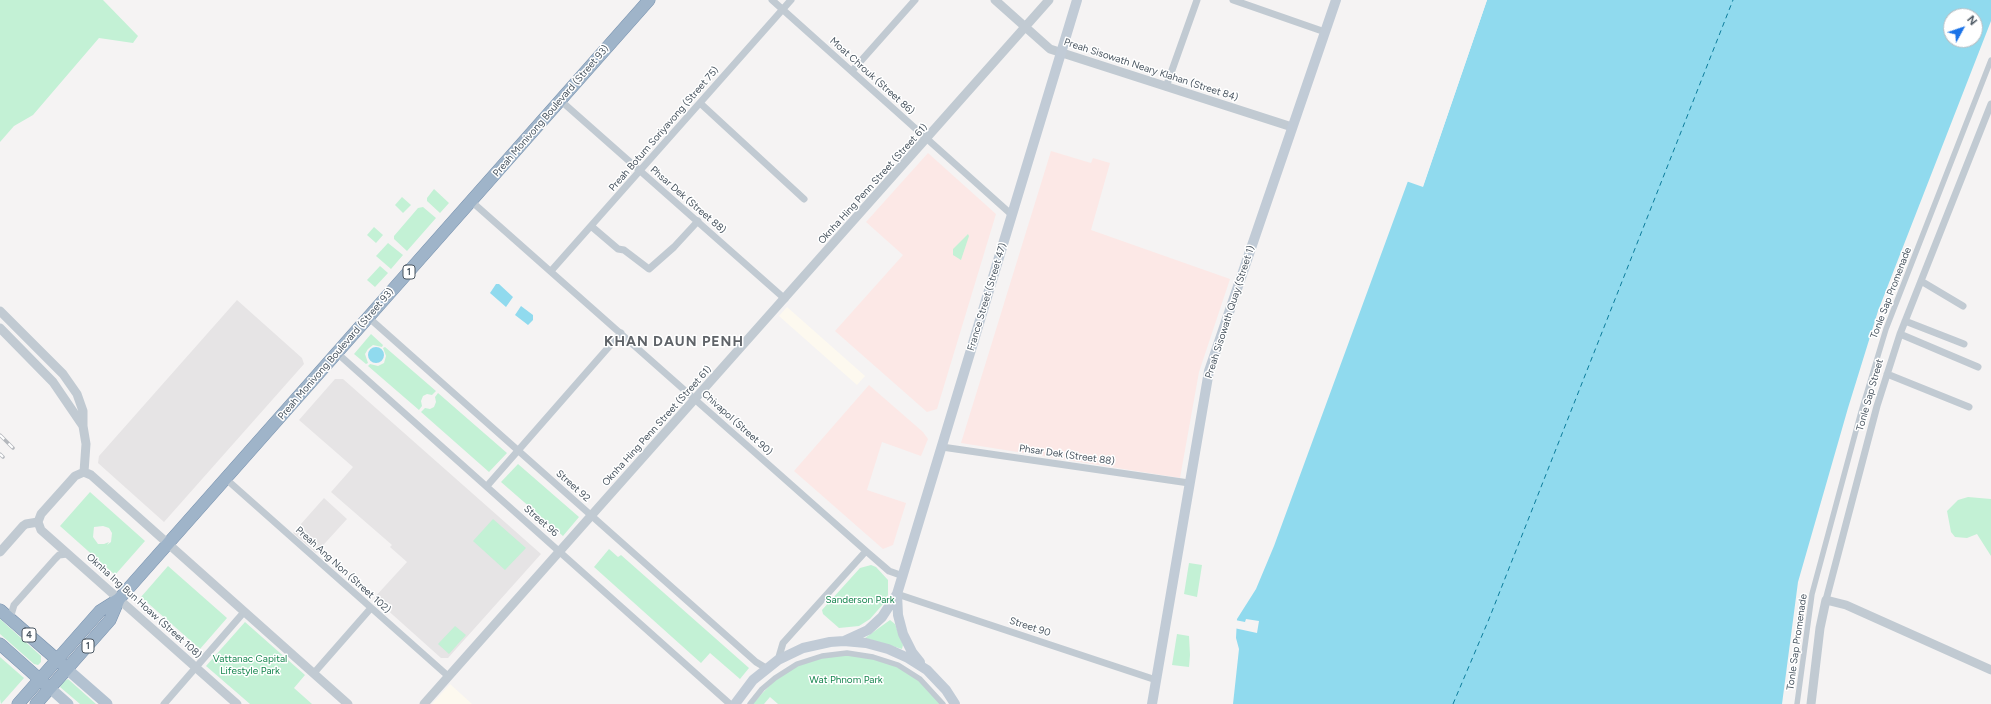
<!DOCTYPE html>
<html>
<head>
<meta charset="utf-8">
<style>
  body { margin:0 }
  #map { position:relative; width:1991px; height:704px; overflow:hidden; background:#f5f3f3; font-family:Figtree,sans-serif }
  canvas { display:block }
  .north { position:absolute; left:1943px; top:8px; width:40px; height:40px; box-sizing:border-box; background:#fff; border:1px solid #b7bbc0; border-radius:50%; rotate:50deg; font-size:11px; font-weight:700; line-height:16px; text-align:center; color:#4a5661 }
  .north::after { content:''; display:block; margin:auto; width:14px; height:18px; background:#1a73e8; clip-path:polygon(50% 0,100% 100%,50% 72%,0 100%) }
</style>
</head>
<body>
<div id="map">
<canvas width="1991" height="704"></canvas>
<div class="north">N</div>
</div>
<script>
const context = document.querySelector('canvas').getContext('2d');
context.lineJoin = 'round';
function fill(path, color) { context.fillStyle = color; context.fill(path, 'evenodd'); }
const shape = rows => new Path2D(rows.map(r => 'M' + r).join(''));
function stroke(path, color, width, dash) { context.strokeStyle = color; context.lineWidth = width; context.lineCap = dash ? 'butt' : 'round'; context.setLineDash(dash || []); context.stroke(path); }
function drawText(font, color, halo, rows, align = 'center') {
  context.font = font + ' Figtree,sans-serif'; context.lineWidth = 3; context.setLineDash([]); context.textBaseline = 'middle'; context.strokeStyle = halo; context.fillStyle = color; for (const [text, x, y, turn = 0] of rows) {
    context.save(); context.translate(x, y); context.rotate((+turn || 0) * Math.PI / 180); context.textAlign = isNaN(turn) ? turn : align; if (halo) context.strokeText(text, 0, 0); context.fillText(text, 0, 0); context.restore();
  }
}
fill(shape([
  [787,307,865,376,857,385,779,316],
  [450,684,472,704,432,704]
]), '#fdf9ef');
fill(shape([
  [237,300,302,358,304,364,164,522,98,463,99,456],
  [335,379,343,379,541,554,448,658,441,658,374,598,407,562,390,547,392,545,331,492,353,467,299,420],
  [324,498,347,519,316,553,293,533]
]), '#e6e4e5');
fill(shape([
  [1051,151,1091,163,1093,158,1110,163,1091,230,1230,279,1199,372,1180,478,961,443],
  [928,153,996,214,937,409,927,412,835,331,903,255,866,222],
  [869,385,923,432,928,439,921,456,882,442,867,490,906,503,893,545,883,549,794,471]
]), '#fce8e6');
fill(shape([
  [0,0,103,0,138,36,133,43,99,38,33,115,14,126,0,142],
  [434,189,449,203,440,213,427,201,427,198],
  [402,197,411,205,403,213,395,205],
  [423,207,436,218,407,251,394,239,394,236,418,208],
  [374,227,383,235,376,243,367,235],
  [968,234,969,236,961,260,953,255,953,249],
  [388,243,403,255,391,269,376,256],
  [380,266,388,273,375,287,367,280],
  [371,334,383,345,382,347,373,345,368,349,365,354,368,363,366,364,354,354],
  [385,347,436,391,432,395,427,394,423,396,421,401,422,406,419,410,368,366,370,364,378,366,384,363,386,356,383,348],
  [438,393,507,453,489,472,421,412,425,408,430,409,434,407,436,402,435,397],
  [518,464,579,517,563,536,501,482],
  [90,492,145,541,115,575,60,526],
  [103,526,109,528,112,533,111,542,107,545,109,542,104,544,98,544,93,537,94,527],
  [1968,497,1991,499,1991,556,1977,534,1967,538,1955,537,1951,532,1947,511,1958,500],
  [493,519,526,548,505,570,473,541],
  [609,549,618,557,621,555,749,668,740,679,710,653,701,663,594,567],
  [1189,563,1202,565,1197,597,1184,594],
  [871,565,876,567,888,580,888,595,884,603,870,619,859,626,839,628,823,614,822,610,860,568],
  [168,566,227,618,200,649,141,597],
  [0,619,41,656,41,662,38,665,34,664,0,634],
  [890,620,895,624,903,645,902,649,865,638],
  [245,622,305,675,294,688,312,704,250,704,206,666],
  [455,626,466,635,449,654,438,644],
  [1177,634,1189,636,1190,655,1189,667,1172,665],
  [848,655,873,658,897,667,919,680,941,704,778,704,770,697,764,704,752,704,776,679,798,665,822,657],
  [0,657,24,678,1,704,0,699],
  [68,679,96,704,80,704,60,687,63,682]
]), '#c3f1d5');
fill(shape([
  [1487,0,1991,0,1991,21,1878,311,1848,408,1798,582,1782,704,1233,704,1239,649,1236,638,1237,619,1256,589,1274,546,1408,181,1423,186],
  [1951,16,1975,16,1975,40,1951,40],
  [496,284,499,284,513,297,506,307,490,293],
  [521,306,533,315,533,320,528,325,515,315],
  '368 355a8 8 0 1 1 16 0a8 8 0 1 1-16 0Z'
]), '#90daee');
fill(shape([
  [1485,0,1487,0,1423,187,1406,181,1408,179,1421,184],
  [1246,619,1259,621,1257,633,1234,628,1235,620,1245,622]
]), '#f5f3f3');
stroke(shape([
  [1453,704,1489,619,1733,0]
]), '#0c7c9b', 1, [5, 4]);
const trunk = shape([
  [0,610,62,664],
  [0,644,46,685],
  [18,704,100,611,119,599,649,0],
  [36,704,110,620,119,599]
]);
stroke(trunk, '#7690ad', 13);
stroke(shape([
  [750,704,762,689,775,678,797,664,822,656,847,653,873,657,898,665,920,679,943,704],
  [1797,704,1812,594,1861,412,1886,329,1991,60]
]), '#c1cad2', 5.5);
stroke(shape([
  [772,0,1012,215],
  [1233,0,1325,32],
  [852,71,915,0],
  [1166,87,1197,0],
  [560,100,785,299],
  [700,103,804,199],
  [471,201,866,551,889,571,903,576],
  [591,226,618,249,624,250,649,269,674,247,698,221],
  [551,271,791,0],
  [1921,281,1963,306],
  [368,317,756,662,766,668],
  [1905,321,1964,344],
  [1900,334,1978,367],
  [337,353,730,704],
  [1887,374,1969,407],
  [942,447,1189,483],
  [226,479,448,676],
  [487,486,621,333],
  [897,594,1156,680],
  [1826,600,1877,406,1900,334,1991,104],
  [13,621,11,615,14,605,55,559,59,555,68,554],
  [778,660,783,643,866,551],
  [314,673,371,608],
  [164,704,244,612]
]), '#c1cad2', 7);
stroke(shape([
  [995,0,1050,49,1292,127],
  [0,311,63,374,77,394,83,411,83,426,86,444,84,472],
  [0,328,53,382,83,426],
  [84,472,91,475,348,704],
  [84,472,75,476,41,514,38,522,41,530,237,704],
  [0,552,23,526,26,524,38,522],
  [424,704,1049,0],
  [1811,704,1820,628,1826,600,1846,605,1991,670]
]), '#c1cad2', 9);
stroke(shape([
  [897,594,898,615,903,634,912,652,920,662],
  [844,641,868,630,882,617,897,594,1077,0],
  [735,704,753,680,778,660,803,648,830,642,844,641,866,643,888,649,908,658,927,670,946,690,955,704],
  [1152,704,1209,371,1336,0]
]), '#c1cbd6', 10);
stroke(shape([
  [67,669,107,704],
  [50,688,68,704]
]), '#b3c2d1', 11);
stroke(trunk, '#9fb4c9', 12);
const rail = shape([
  [0,435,13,448],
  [0,454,3,457]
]);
stroke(rail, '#b5b8bd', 3.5);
stroke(rail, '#fff', 2, [6]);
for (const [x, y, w] of [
  [409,272,12],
  [29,635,14],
  [88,646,12]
]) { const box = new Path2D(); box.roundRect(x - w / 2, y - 7, w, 14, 3); context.fillStyle = '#fff'; context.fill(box); stroke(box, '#4a5661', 1); }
drawText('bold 9px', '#4a5661', null, [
  ["1",409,272],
  ["4",29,635],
  ["1",88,646]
]);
drawText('10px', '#4a5661', '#fff', [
  ["Preah Sisowath Neary Klahan (Street 84)",1151,70,18],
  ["Moat Chrouk (Street 86)",872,76,42],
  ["Preah Monivong Boulevard (Street 93)",551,111,-49],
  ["Preah Botum Soriyavong (Street 75)",664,129,-49],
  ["Oknha Hing Penn Street (Street 61)",873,184,-48],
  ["Phsar Dek (Street 88)",688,200,41],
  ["Tonle Sap Promenade",1891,293,-69],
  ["France Street (Street 47)",987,297,-73],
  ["Preah Sisowath Quay (Street 1)",1230,312,-72],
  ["Preah Monivong Boulevard (Street 93)",336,354,-49],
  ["Tonle Sap Street",1870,395,-74],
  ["Chivapol (Street 90)",737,423,42],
  ["Oknha Hing Penn Street (Street 61)",657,426,-48],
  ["Phsar Dek (Street 88)",1067,455,8],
  ["Street 92",573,486,42],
  ["Street 96",541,521,41],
  ["Preah Ang Non (Street 102)",343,570,42],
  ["Oknha Ing Bun Hoaw (Street 108)",144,606,42],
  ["Street 90",1030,627,18],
  ["Tonle Sap Promenade",1797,642,-82]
]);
drawText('10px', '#17864f', '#fff', [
  ["Sanderson Park",860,600],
  ["Vattanac Capital",250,659],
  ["Lifestyle Park",250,671],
  ["Wat Phnom Park",846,680]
]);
context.letterSpacing = '1px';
drawText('bold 14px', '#5f6368', '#fff', [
  ["KHAN DAUN PENH",674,342]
]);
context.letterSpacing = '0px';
</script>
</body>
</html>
